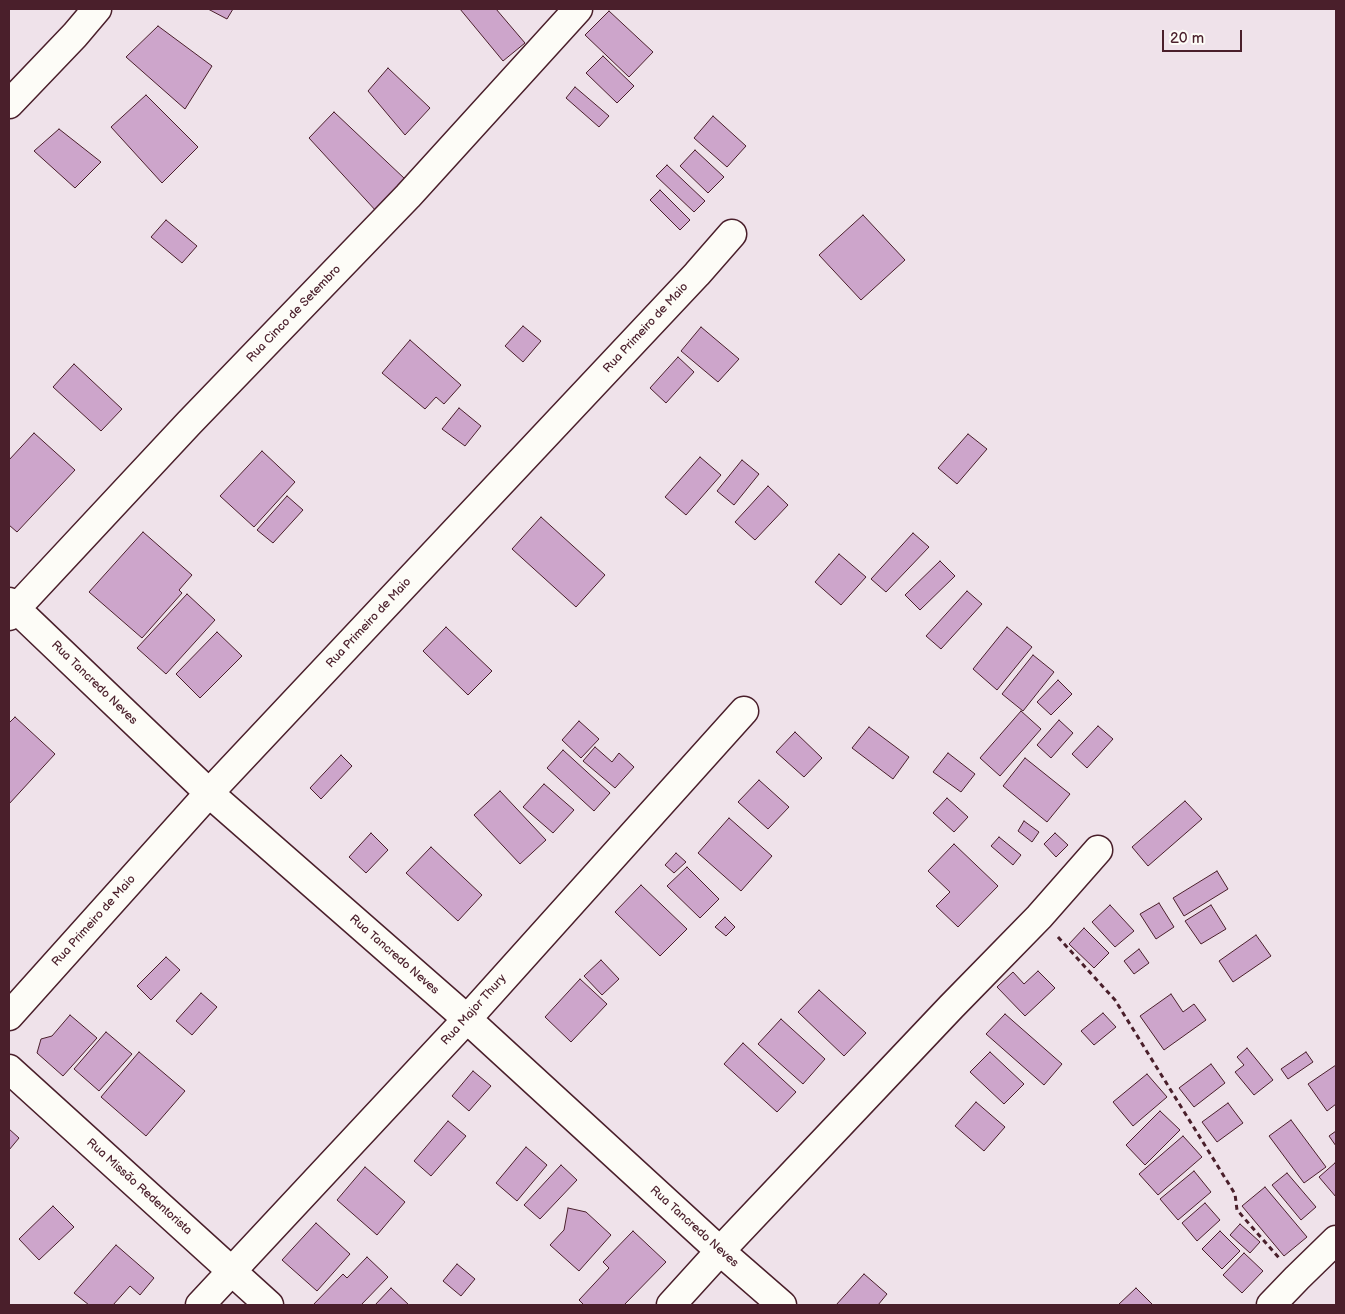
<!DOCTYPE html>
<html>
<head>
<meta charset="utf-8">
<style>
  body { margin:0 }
  #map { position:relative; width:1345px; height:1314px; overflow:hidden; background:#efe2ea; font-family:"Balsamiq Sans",sans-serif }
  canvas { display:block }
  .frame { position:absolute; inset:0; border:10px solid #4a1f2b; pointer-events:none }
  .scale { position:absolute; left:1162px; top:30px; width:80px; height:22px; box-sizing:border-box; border:2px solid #4a1f2b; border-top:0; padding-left:6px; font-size:15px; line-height:18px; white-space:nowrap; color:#4a1f2b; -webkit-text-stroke:4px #fdfcf7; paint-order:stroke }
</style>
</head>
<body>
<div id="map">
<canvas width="1345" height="1314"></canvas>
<div class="frame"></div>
<div class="scale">20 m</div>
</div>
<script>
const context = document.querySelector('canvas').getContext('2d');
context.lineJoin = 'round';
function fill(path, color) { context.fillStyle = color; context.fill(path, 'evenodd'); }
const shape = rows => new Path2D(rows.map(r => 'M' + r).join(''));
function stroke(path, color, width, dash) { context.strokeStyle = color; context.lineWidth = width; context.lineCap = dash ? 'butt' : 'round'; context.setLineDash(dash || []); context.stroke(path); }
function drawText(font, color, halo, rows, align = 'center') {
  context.font = font + ' "Balsamiq Sans",sans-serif'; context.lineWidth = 4; context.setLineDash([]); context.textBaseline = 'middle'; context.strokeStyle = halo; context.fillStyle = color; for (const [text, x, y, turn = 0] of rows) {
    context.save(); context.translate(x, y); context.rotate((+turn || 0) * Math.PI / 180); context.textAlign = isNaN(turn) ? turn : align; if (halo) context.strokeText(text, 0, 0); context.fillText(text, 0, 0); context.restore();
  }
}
const building = shape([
  [208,9,233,9,227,19,208,9],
  [460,9,496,9,525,43,503,61,460,9],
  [609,11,653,52,629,77,585,35,609,11],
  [158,26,212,66,185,109,126,57,158,26],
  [603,56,634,86,617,103,586,73,603,56],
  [388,68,430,108,405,135,368,91,388,68],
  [575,87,609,116,599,127,566,98,575,87],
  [146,95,198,147,162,183,111,127,146,95],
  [334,112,405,179,377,212,309,138,334,112],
  [713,116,746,146,727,167,694,138,713,116],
  [59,129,101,162,75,188,34,151,59,129],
  [695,150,724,177,708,193,680,166,695,150],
  [667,165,705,201,694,212,656,176,667,165],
  [660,190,690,220,680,230,650,200,660,190],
  [863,215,905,260,861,300,819,255,863,215],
  [166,220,197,246,182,263,151,237,166,220],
  [523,326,541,341,523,362,505,346,523,326],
  [701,327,739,359,718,382,681,351,701,327],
  [410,340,461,385,444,404,436,397,425,409,382,373,410,340],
  [678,357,694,372,666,403,650,388,678,357],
  [74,364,122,409,101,431,53,387,74,364],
  [459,408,481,426,465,446,442,429,459,408],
  [34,433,75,470,17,532,9,525,9,460,34,433],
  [968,434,987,449,957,484,938,468,968,434],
  [262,451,295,482,254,527,220,496,262,451],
  [700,457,721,475,686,515,665,497,700,457],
  [742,460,759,474,734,505,717,491,742,460],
  [768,486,788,505,755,540,735,522,768,486],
  [287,496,303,510,273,543,257,530,287,496],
  [541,517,605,575,576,607,512,549,541,517],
  [143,532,192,575,179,590,182,593,142,638,89,592,143,532],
  [913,533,929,547,886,592,871,579,913,533],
  [839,554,866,577,841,605,815,582,839,554],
  [940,561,955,576,920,610,905,595,940,561],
  [967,591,982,604,941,649,926,636,967,591],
  [187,594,215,620,166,674,137,648,187,594],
  [446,627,492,671,468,695,423,651,446,627],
  [1007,627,1032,647,997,690,973,669,1007,627],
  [217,632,242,656,200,698,176,674,217,632],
  [1033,655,1054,672,1023,711,1002,694,1033,655],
  [1058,680,1072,694,1051,715,1037,702,1058,680],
  [1021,711,1041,729,1000,776,980,758,1021,711],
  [15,717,55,754,9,804,9,723,15,717],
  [1059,720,1073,733,1051,758,1037,745,1059,720],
  [579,721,599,739,581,758,562,740,579,721],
  [1098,726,1113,739,1087,768,1072,754,1098,726],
  [869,727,909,757,893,779,852,748,869,727],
  [795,732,822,758,804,777,776,752,795,732],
  [595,747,612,762,619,753,634,767,615,788,583,761,595,747],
  [563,750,610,793,594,811,547,768,563,750],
  [948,753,975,774,961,792,933,772,948,753],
  [341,755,352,766,321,799,310,788,341,755],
  [1025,758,1070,794,1047,822,1003,786,1025,758],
  [759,780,789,807,768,829,738,802,759,780],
  [544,784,574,810,553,833,523,807,544,784],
  [500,791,546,840,520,864,474,815,500,791],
  [947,798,968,817,954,832,933,813,947,798],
  [1185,801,1202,819,1148,866,1132,847,1185,801],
  [729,818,772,856,741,891,698,853,729,818],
  [1024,821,1039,832,1032,842,1018,831,1024,821],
  [371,833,388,850,366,873,349,857,371,833],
  [1055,833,1068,845,1056,857,1044,844,1055,833],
  [999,837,1021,855,1013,865,991,846,999,837],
  [954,844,998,886,958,927,936,906,950,892,928,871,954,844],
  [431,847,482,895,458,921,406,873,431,847],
  [676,853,686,862,674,873,665,865,676,853],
  [687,867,719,899,700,918,667,886,687,867],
  [1217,871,1228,889,1184,916,1173,898,1217,871],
  [641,885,687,929,660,956,615,912,641,885],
  [1159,903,1174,927,1156,939,1140,914,1159,903],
  [1110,905,1134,931,1115,947,1092,922,1110,905],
  [1211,905,1226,929,1201,944,1185,921,1211,905],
  [725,917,735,927,726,936,715,927,725,917],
  [1084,928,1109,953,1094,968,1069,944,1084,928],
  [1256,935,1271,956,1233,982,1219,961,1256,935],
  [1139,949,1149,963,1134,974,1124,961,1139,949],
  [166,957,180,970,151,1000,137,986,166,957],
  [601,960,619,979,602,995,584,976,601,960],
  [1038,971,1055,988,1025,1016,997,987,1013,972,1024,984,1038,971],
  [580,979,607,1004,571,1042,545,1017,580,979],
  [819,990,866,1033,844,1056,798,1012,819,990],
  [201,993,217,1007,192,1035,176,1021,201,993],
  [1171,994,1183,1012,1194,1004,1206,1020,1164,1050,1140,1016,1171,994],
  [1103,1013,1116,1027,1094,1045,1081,1031,1103,1013],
  [1005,1014,1062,1064,1044,1085,986,1034,1005,1014],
  [70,1015,97,1038,63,1076,37,1053,41,1039,52,1036,70,1015],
  [781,1019,825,1059,803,1084,758,1044,781,1019],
  [106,1032,132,1054,99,1091,74,1069,106,1032],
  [743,1043,796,1092,777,1112,724,1064,743,1043],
  [1247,1048,1273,1080,1254,1095,1235,1072,1244,1065,1237,1057,1247,1048],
  [139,1052,185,1091,146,1136,101,1097,139,1052],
  [990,1052,1024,1084,1004,1104,970,1072,990,1052],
  [1306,1052,1313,1062,1288,1079,1281,1069,1306,1052],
  [1211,1064,1225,1083,1194,1107,1179,1088,1211,1064],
  [1336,1065,1336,1104,1327,1111,1308,1084,1336,1065],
  [473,1071,491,1086,469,1111,452,1096,473,1071],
  [1147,1074,1167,1097,1133,1126,1113,1102,1147,1074],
  [976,1102,1005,1127,984,1151,955,1126,976,1102],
  [1228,1103,1243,1123,1217,1142,1202,1122,1228,1103],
  [1160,1111,1180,1130,1145,1165,1126,1145,1160,1111],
  [1291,1120,1326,1167,1304,1183,1269,1136,1291,1120],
  [448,1121,466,1136,431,1176,414,1161,448,1121],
  [9,1129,19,1138,9,1150,9,1129],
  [1336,1131,1336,1146,1329,1136,1336,1131],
  [1183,1136,1202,1157,1158,1195,1139,1174,1183,1136],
  [526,1147,547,1165,517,1201,496,1183,526,1147],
  [1335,1163,1336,1164,1336,1197,1319,1177,1335,1163],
  [561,1165,577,1180,540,1219,524,1205,561,1165],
  [365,1167,405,1202,377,1235,337,1200,365,1167],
  [1194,1171,1211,1192,1178,1220,1160,1199,1194,1171],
  [1287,1173,1316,1207,1301,1220,1272,1185,1287,1173],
  [1265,1187,1307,1237,1284,1256,1242,1206,1265,1187],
  [1205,1203,1220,1220,1197,1241,1182,1223,1205,1203],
  [53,1206,74,1227,39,1260,19,1239,53,1206],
  [568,1208,586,1212,611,1235,579,1271,550,1245,564,1230,568,1208],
  [316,1223,350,1254,317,1291,282,1260,316,1223],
  [1240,1224,1260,1242,1250,1253,1230,1235,1240,1224],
  [633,1231,666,1262,624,1305,584,1305,579,1300,609,1268,603,1262,633,1231],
  [1220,1231,1240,1251,1222,1269,1202,1249,1220,1231],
  [116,1245,154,1278,140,1295,130,1286,113,1305,89,1305,74,1293,116,1245],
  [1244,1253,1263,1271,1242,1293,1223,1275,1244,1253],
  [367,1257,388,1277,361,1305,313,1305,343,1274,347,1278,367,1257],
  [457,1264,475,1279,461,1296,443,1281,457,1264],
  [864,1274,887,1294,878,1305,836,1305,864,1274],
  [391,1288,409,1305,375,1305,391,1288],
  [1136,1288,1153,1305,1118,1305,1136,1288]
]);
fill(building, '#cda5cb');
stroke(building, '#4a1f2b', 1);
const street = shape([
  [9,602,209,793,467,1019,720,1251,782,1305],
  [9,616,189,423,408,196,578,9],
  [9,1016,209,793,697,274,732,234],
  [9,1069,269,1305],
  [200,1305,467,1019,744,711],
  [671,1305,720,1251,951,1007,1039,917,1098,850],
  [1271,1305,1297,1278,1336,1240]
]);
const secondary = shape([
  [9,104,75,35,97,9]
]);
stroke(street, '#4a1f2b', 31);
stroke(secondary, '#4a1f2b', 31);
stroke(shape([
  [1058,937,1115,1000,1235,1194,1237,1210,1280,1259]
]), '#4a1f2b', 3, [5, 4]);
stroke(street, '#fdfcf7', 28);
stroke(secondary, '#fdfcf7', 28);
drawText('12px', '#4a1f2b', '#fdfcf7', [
  ["Rua Cinco de Setembro",294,314,-46],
  ["Rua Primeiro de Maio",646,328,-47],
  ["Rua Primeiro de Maio",369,623,-47],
  ["Rua Tancredo Neves",94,683,44],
  ["Rua Primeiro de Maio",94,921,-48],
  ["Rua Tancredo Neves",394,955,41],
  ["Rua Major Thury",474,1010,-48],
  ["Rua Missão Redentorista",139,1187,42],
  ["Rua Tancredo Neves",694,1227,42]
]);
</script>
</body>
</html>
